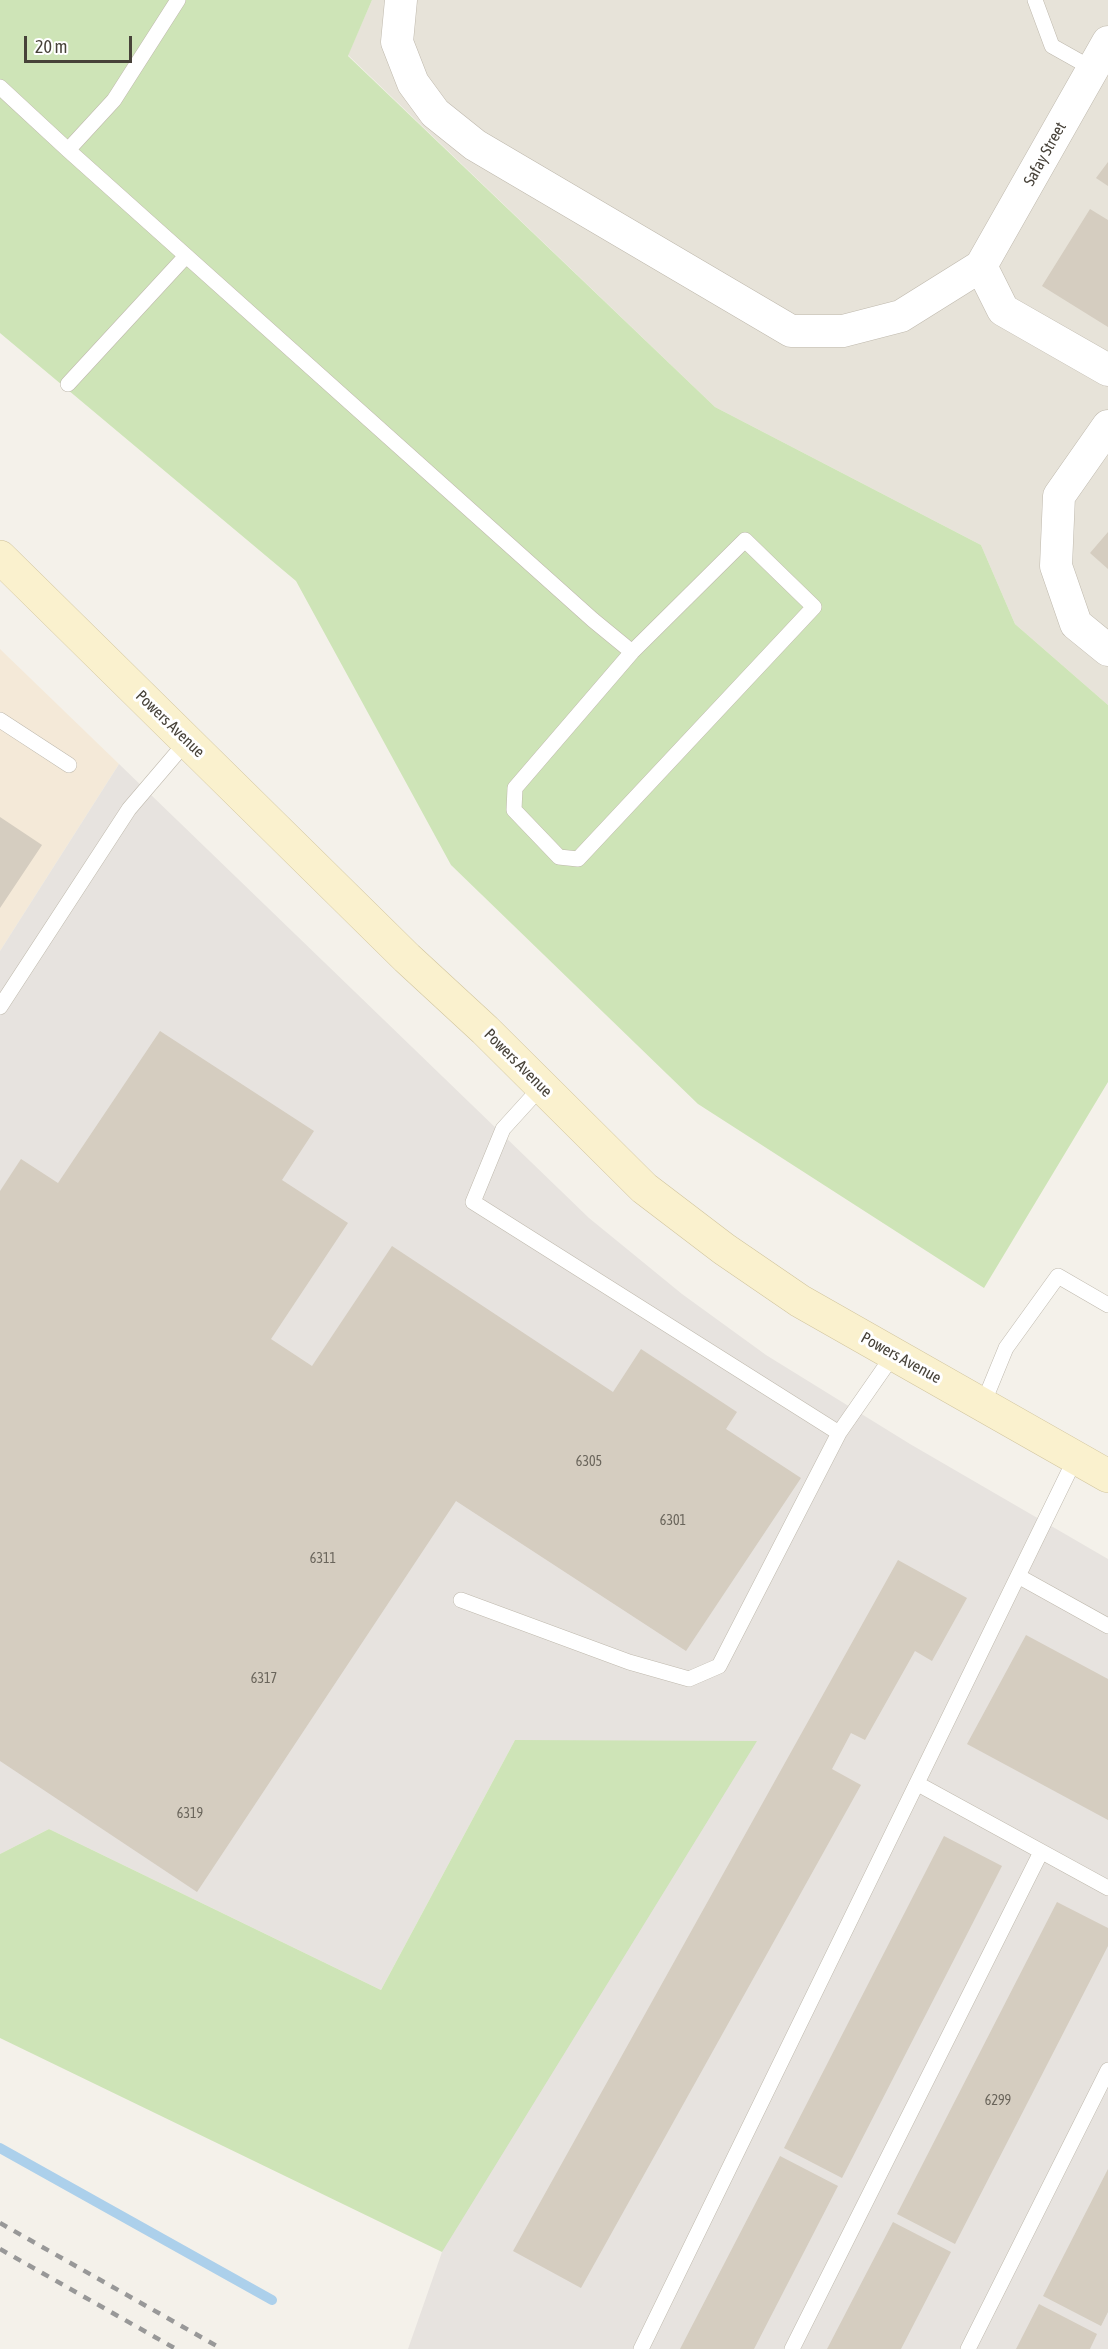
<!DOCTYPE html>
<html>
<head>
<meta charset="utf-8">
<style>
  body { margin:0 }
  #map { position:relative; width:1108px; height:2349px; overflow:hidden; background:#f4f1ea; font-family:"Asap Condensed",sans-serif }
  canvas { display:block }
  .scale { position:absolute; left:24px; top:36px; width:108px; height:27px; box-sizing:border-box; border:3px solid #474239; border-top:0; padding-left:8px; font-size:18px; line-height:21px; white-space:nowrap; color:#474239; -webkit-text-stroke:4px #fff; paint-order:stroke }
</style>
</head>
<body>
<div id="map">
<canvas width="1108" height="2349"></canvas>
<div class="scale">20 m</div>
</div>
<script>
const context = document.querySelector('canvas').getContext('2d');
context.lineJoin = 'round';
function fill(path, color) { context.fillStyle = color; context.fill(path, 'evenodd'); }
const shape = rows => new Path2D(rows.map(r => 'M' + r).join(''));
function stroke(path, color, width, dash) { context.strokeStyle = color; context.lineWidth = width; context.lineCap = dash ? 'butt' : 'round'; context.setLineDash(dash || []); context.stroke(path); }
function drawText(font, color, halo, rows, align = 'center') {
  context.font = font + ' "Asap Condensed",sans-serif'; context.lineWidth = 6; context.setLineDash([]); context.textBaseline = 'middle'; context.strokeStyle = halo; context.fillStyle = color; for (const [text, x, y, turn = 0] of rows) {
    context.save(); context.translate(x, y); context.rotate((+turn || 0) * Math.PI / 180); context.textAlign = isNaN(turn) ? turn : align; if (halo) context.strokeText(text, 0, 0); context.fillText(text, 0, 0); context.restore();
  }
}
fill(shape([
  [372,0,1108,0,1108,705,1015,624,981,545,715,407,348,55]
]), '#e7e3d9');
fill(shape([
  [0,649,119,764,0,951]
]), '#f4e9d8');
fill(shape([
  [119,764,589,1218,682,1294,766,1355,910,1444,1108,1559,1108,2349,408,2349,442,2252,515,1740,381,1990,49,1829,0,1854,0,951]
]), '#e7e3df');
fill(shape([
  [0,0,372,0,348,56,715,407,981,545,1015,624,1108,705,1108,1082,984,1288,698,1104,451,865,296,581,0,333],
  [515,1740,757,1741,442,2252,0,2038,0,1854,49,1829,381,1990]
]), '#cee4b7');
stroke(shape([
  [0,2148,272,2300]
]), '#acd0eb', 10);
fill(shape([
  [1108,162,1108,186,1096,178],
  [1090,209,1108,220,1108,327,1042,286],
  [1108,532,1108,569,1090,553],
  [0,817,42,845,0,908],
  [160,1031,314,1131,282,1180,348,1223,271,1339,312,1366,392,1246,613,1392,641,1349,737,1412,726,1429,801,1478,686,1651,456,1501,197,1892,0,1761,0,1191,21,1159,58,1183],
  [898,1560,967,1598,932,1661,915,1651,865,1740,851,1733,832,1769,861,1785,581,2288,513,2251],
  [1026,1635,1108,1679,1108,1820,967,1744],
  [944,1836,1002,1866,842,2178,784,2148],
  [1057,1902,1108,1928,1108,1946,955,2244,897,2214],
  [780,2156,838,2186,754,2349,680,2349],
  [1108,2169,1108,2312,1101,2326,1043,2296],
  [893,2222,951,2252,901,2349,827,2349],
  [1039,2304,1097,2334,1090,2349,1016,2349]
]), '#d5cdc0');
const lane = shape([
  [1035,0,1052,46,1093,69],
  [0,87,68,150,593,620,632,652],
  [68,150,114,100,178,0],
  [68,384,186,256],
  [745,540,814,607,578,859,559,857,514,810,515,788,632,652,745,540],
  [0,720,69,765],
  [0,1007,129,809,187,741],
  [542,1086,503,1129,473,1202,839,1433],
  [983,1404,1006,1348,1058,1276,1108,1305],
  [1018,1576,1108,1626],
  [461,1600,629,1662,689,1679,719,1666,839,1433,894,1354],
  [918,1784,1108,1888],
  [641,2349,1076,1457],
  [792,2349,1041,1852],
  [968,2349,1108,2070]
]);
const street = shape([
  [401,0,397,42,413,83,435,113,475,145,791,331,843,331,901,316,981,266,1108,42],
  [981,266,1003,310,1108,370],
  [1108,426,1059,496,1056,566,1076,624,1108,650]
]);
const secondary = shape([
  [0,557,407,958,485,1030,644,1188,724,1249,800,1301,1108,1476]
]);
stroke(lane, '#bfb9ad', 16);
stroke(street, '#bfb9ad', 33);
stroke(secondary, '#d0c49d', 34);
stroke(lane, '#fff', 15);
stroke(street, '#fff', 32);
stroke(secondary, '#faf1ce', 33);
stroke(shape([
  [0,2223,222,2349],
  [0,2249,176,2349]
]), '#989898', 4.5, [8, 8]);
drawText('14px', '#6a655b', null, [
  ["6305",589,1462],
  ["6301",673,1521],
  ["6311",323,1559],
  ["6317",264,1679],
  ["6319",190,1814],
  ["6299",998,2101]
]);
drawText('16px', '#474239', '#fff', [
  ["Safay Street",1045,154,-61],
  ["Powers Avenue",170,724,44],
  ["Powers Avenue",518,1063,45],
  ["Powers Avenue",901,1358,29]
]);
</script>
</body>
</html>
